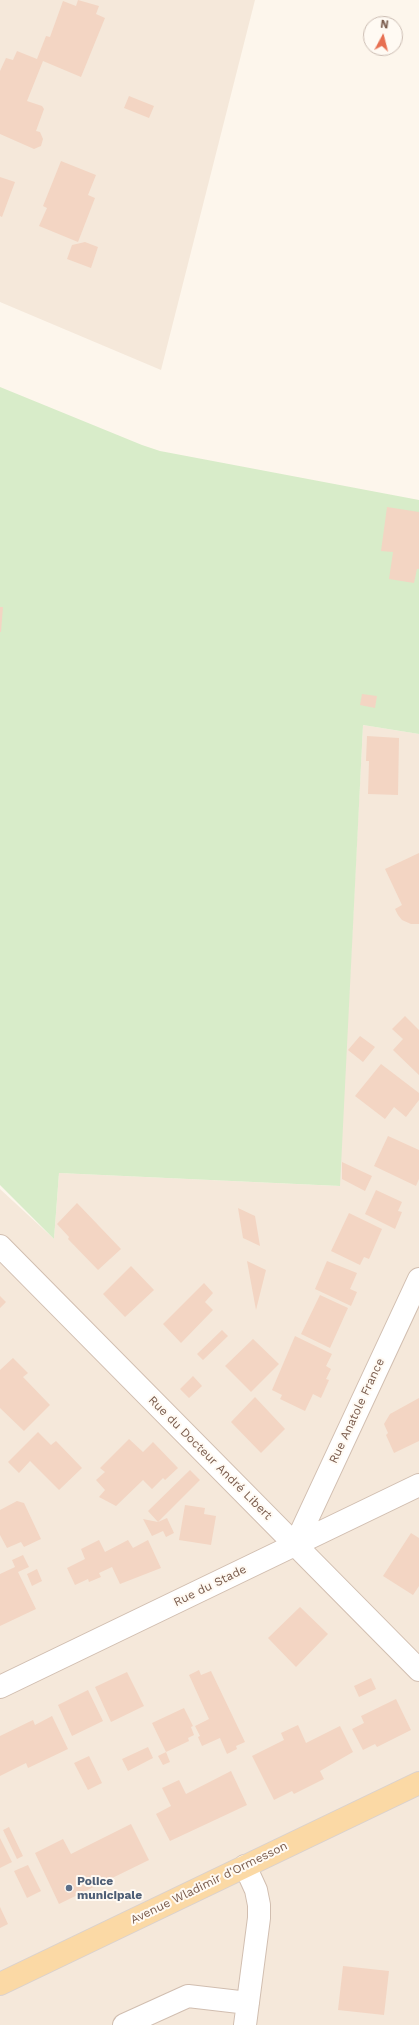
<!DOCTYPE html>
<html>
<head>
<meta charset="utf-8">
<style>
  body { margin:0 }
  #map { position:relative; width:419px; height:2025px; overflow:hidden; background:#fdf6ec; font-family:"Work Sans",sans-serif }
  canvas { display:block }
  .north { position:absolute; left:363px; top:16px; width:40px; height:40px; box-sizing:border-box; background:#fffaf3; border:1px solid #cabbb1; border-radius:50%; rotate:7deg; font-size:11px; font-weight:700; line-height:16px; text-align:center; color:#7a5c4d }
  .north::after { content:''; display:block; margin:auto; width:14px; height:18px; background:#e76f51; clip-path:polygon(50% 0,100% 100%,50% 72%,0 100%) }
</style>
</head>
<body>
<div id="map">
<canvas width="419" height="2025"></canvas>
<div class="north">N</div>
</div>
<script>
const context = document.querySelector('canvas').getContext('2d');
context.lineJoin = 'round';
function fill(path, color) { context.fillStyle = color; context.fill(path, 'evenodd'); }
const shape = rows => new Path2D(rows.map(r => 'M' + r).join(''));
function stroke(path, color, width, dash) { context.strokeStyle = color; context.lineWidth = width; context.lineCap = dash ? 'butt' : 'round'; context.setLineDash(dash || []); context.stroke(path); }
function drawText(font, color, halo, rows, align = 'center') {
  context.font = font + ' "Work Sans",sans-serif'; context.lineWidth = 4; context.setLineDash([]); context.textBaseline = 'middle'; context.strokeStyle = halo; context.fillStyle = color; for (const [text, x, y, turn = 0] of rows) {
    context.save(); context.translate(x, y); context.rotate((+turn || 0) * Math.PI / 180); context.textAlign = isNaN(turn) ? turn : align; if (halo) context.strokeText(text, 0, 0); context.fillText(text, 0, 0); context.restore();
  }
}
fill(shape([
  [0,0,255,0,161,370,0,302],
  [363,725,419,734,419,2025,0,2025,0,1189,54,1239,59,1173,339,1186]
]), '#f5e8da');
fill(shape([
  [0,387,142,445,160,451,419,500,419,734,363,725,340,1186,59,1173,54,1239,0,1185]
]), '#d8ecc9');
fill(shape([
  [78,0,99,6,96,14,105,18,81,77,43,61,27,101,42,106,44,109,36,131,40,132,43,139,41,146,34,149,0,134,0,71,6,58,13,60,17,51,37,59,46,36,50,37,63,1,76,6],
  [129,96,154,106,149,118,124,108],
  [61,161,96,175,88,195,95,198,78,242,39,226,47,208,43,206],
  [0,177,15,182,2,217,0,216],
  [85,242,98,247,91,268,67,259,72,245],
  [387,507,419,512,419,569,417,569,414,583,389,579,393,552,381,551],
  [0,607,3,607,1,632,0,632],
  [362,694,377,696,375,708,360,705],
  [367,736,399,738,398,795,368,794,369,761,366,761],
  [419,853,419,924,411,924,402,920,398,915,395,909,402,905,385,869],
  [405,1016,419,1030,419,1075,393,1050,403,1039,392,1029],
  [360,1036,375,1047,363,1062,348,1050],
  [381,1064,419,1093,419,1100,406,1117,394,1107,385,1119,355,1096],
  [388,1136,419,1150,419,1179,416,1186,374,1166],
  [342,1162,372,1176,365,1191,342,1179],
  [376,1190,402,1202,398,1211,402,1212,395,1229,365,1214],
  [77,1203,121,1249,98,1270,68,1239,69,1237,57,1224],
  [238,1208,255,1216,260,1246,243,1238],
  [349,1213,382,1229,369,1259,364,1257,360,1265,331,1251],
  [247,1261,266,1270,256,1310],
  [327,1261,357,1273,350,1289,357,1292,351,1306,315,1289],
  [131,1266,154,1290,125,1317,103,1294],
  [204,1283,213,1293,205,1302,213,1310,181,1343,163,1324],
  [320,1295,348,1308,330,1348,301,1334],
  [0,1296,6,1302,0,1308],
  [222,1330,228,1336,203,1360,197,1354],
  [295,1336,332,1354,326,1366,331,1369,326,1379,329,1380,321,1398,313,1394,305,1411,280,1399,282,1395,272,1390],
  [253,1339,279,1364,251,1392,225,1366],
  [13,1358,28,1373,23,1377,50,1405,24,1431,0,1408,0,1370],
  [193,1376,202,1386,189,1398,180,1389],
  [255,1397,285,1429,261,1453,231,1422],
  [419,1398,419,1441,394,1453,386,1435,388,1433,384,1424,390,1414],
  [38,1432,51,1445,56,1441,82,1468,59,1490,30,1461,19,1473,8,1462],
  [129,1439,143,1452,153,1442,178,1468,165,1480,163,1478,152,1489,143,1480,116,1506,99,1497,105,1490,96,1480,105,1472,100,1468],
  [190,1470,200,1480,158,1522,148,1511],
  [17,1501,24,1503,41,1539,24,1547,21,1542,7,1548,0,1535,0,1510],
  [185,1505,205,1508,204,1514,216,1516,211,1545,179,1540],
  [167,1518,174,1533,166,1537,163,1531,152,1536,143,1519,158,1522],
  [411,1533,419,1538,419,1586,413,1595,383,1576],
  [99,1540,105,1552,128,1540,133,1548,148,1540,161,1568,120,1584,112,1567,99,1573,101,1577,89,1582,88,1579,75,1585,67,1568,85,1559,81,1549],
  [23,1555,29,1567,18,1572,36,1609,0,1626,0,1574,15,1567,12,1560],
  [37,1569,42,1581,32,1586,27,1574],
  [300,1607,328,1634,296,1667,268,1638],
  [199,1670,201,1675,211,1671,245,1742,236,1746,237,1749,227,1754,220,1738,202,1746,198,1737,200,1736,195,1726,209,1719,189,1675],
  [127,1672,144,1706,111,1722,95,1687],
  [371,1678,376,1689,359,1697,354,1686],
  [88,1690,103,1721,72,1736,58,1705],
  [396,1699,411,1730,377,1747,375,1744,363,1750,352,1729,364,1723,361,1716],
  [184,1708,193,1726,191,1727,194,1735,188,1738,189,1741,166,1752,152,1723],
  [52,1716,68,1749,28,1768,26,1763,0,1776,0,1736,33,1720,35,1725],
  [298,1725,306,1743,340,1726,353,1752,320,1771,324,1779,294,1794,292,1791,274,1800,252,1756,284,1740,281,1733],
  [148,1747,153,1758,128,1771,122,1759],
  [166,1752,170,1762,163,1765,158,1756],
  [89,1756,102,1783,88,1790,74,1763],
  [231,1771,247,1805,170,1841,156,1814,171,1806,162,1788,179,1780,186,1794],
  [131,1824,149,1860,59,1904,35,1853,63,1839,71,1854],
  [9,1827,23,1856,17,1859,3,1830],
  [0,1838,12,1862,0,1868],
  [28,1865,41,1891,27,1898,14,1871],
  [0,1907,8,1924,0,1928],
  [343,1966,389,1971,384,2015,338,2010]
]), '#f3d5c3');
const minor = shape([
  [0,1246,419,1670],
  [295,1545,419,1279],
  [0,1687,419,1485],
  [245,1866,256,1890,259,1905,259,1918,245,2025],
  [124,2025,188,1996,248,2003]
]);
const major = shape([
  [0,1984,419,1783]
]);
stroke(minor, '#d1beb0', 24);
stroke(major, '#dad1cd', 24);
stroke(minor, '#fff', 22);
stroke(major, '#fbd9a5', 22);
for (const [x, y, r, color] of [
  [69,1888,4,"#5c6f8a"]
]) { const dot = new Path2D(); dot.arc(x, y, r, 0, 2 * Math.PI); context.fillStyle = color; context.fill(dot); stroke(dot, '#fffaf3', 1.5); }
drawText('12px', '#7a5c4d', '#fffaf3', [
  ["Rue Anatole France",357,1411,-65],
  ["Rue du Docteur André Libert",210,1458,45],
  ["Rue du Stade",210,1586,-26],
  ["Avenue Wladimir d'Ormesson",209,1883,-26]
]);
drawText('bold 12px', '#4e5e75', '#fffaf3', [
  ["Police",77,1881],
  ["municipale",77,1895]
], 'left');
</script>
</body>
</html>
